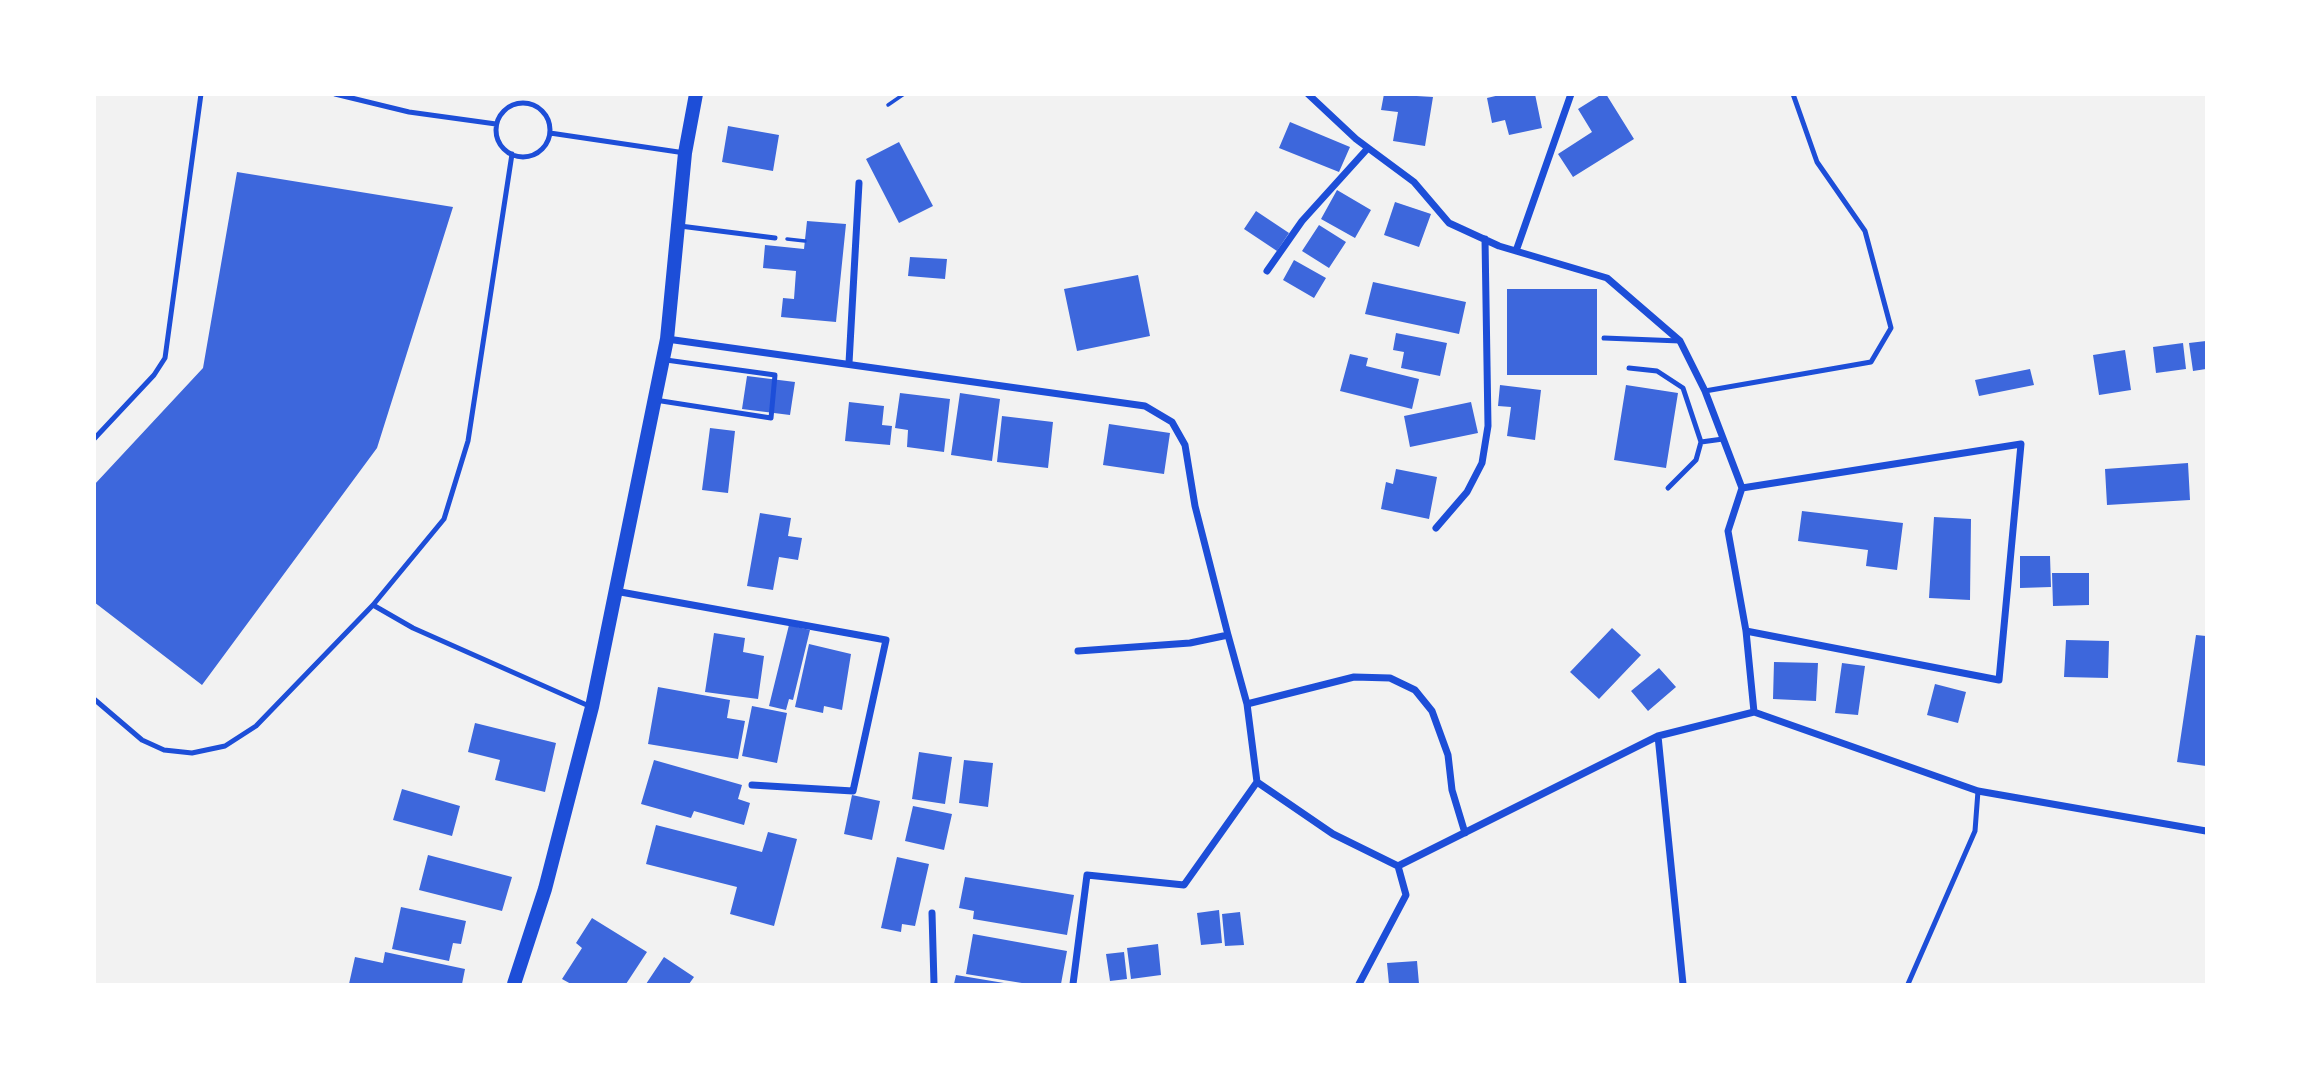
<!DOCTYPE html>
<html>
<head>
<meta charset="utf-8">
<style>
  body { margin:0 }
  #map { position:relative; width:2301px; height:1079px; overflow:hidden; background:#f2f2f2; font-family:"PT Sans",sans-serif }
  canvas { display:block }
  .frame { position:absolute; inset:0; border:96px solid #fff; pointer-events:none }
</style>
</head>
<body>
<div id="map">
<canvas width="2301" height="1079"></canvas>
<div class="frame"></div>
</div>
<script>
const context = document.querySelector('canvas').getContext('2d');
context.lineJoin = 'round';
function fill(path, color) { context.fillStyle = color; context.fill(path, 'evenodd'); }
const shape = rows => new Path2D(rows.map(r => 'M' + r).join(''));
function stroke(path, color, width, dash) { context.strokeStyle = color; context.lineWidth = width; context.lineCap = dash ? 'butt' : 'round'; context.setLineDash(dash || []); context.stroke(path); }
fill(shape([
  [1384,94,1433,97,1425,146,1393,141,1398,112,1381,110],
  [1504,94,1535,94,1542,128,1509,135,1505,120,1492,123,1487,98],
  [1602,94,1606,94,1634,139,1573,177,1558,154,1592,132,1578,109],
  [1290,122,1350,147,1339,172,1279,148],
  [728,126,779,135,773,171,722,162],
  [899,142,933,206,899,223,866,159],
  [237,172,453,207,377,448,202,685,94,602,94,485,203,368],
  [1337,190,1371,210,1355,238,1321,219],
  [1395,202,1431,214,1419,247,1384,235],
  [1256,211,1289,233,1277,251,1244,229],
  [807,221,846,224,836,322,781,317,783,298,794,299,796,271,763,268,765,245,804,249],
  [1319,225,1346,242,1329,268,1302,251],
  [910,257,947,259,945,279,908,276],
  [1294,260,1326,278,1314,298,1283,280],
  [1138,275,1150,336,1077,351,1064,289],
  [1373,282,1466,302,1459,334,1365,314],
  [1507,289,1597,289,1597,375,1507,375],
  [1396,333,1447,343,1440,376,1401,368,1404,352,1393,350],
  [2206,341,2206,369,2193,371,2189,343],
  [2183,343,2186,369,2156,373,2153,347],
  [2125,350,2131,390,2099,395,2093,355],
  [1350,354,1368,358,1366,366,1419,379,1412,409,1340,391],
  [2030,369,2034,385,1979,396,1975,380],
  [747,376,795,382,790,415,742,409],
  [1500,385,1541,390,1535,440,1507,436,1511,407,1498,406],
  [1626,385,1678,393,1666,468,1614,460],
  [900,393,950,399,944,452,907,447,908,430,895,428],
  [960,393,1000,399,992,461,951,455],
  [849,402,884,406,882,425,892,426,890,445,845,441],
  [1471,402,1478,433,1410,447,1404,416],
  [1002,416,1053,422,1048,468,997,462],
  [1109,424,1170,433,1164,474,1103,465],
  [710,428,735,431,728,493,702,490],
  [2188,463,2190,500,2107,505,2105,469],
  [1396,469,1437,477,1429,519,1381,509,1386,482,1393,484],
  [1802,511,1903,523,1897,570,1866,566,1868,550,1798,541],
  [760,513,791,518,788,536,802,538,798,560,779,557,773,590,747,586],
  [1934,517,1971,519,1970,600,1929,598],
  [2020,556,2050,556,2051,587,2020,588],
  [2052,573,2089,573,2089,605,2053,606],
  [789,625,810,630,793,700,789,699,786,710,769,706],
  [1612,628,1641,655,1599,699,1570,672],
  [714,633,745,638,743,652,764,656,758,699,705,692],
  [2196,635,2206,636,2206,766,2177,762],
  [2066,640,2109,641,2108,678,2064,677],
  [809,644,851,654,842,710,824,706,823,713,795,707],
  [1774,662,1818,663,1816,701,1773,699],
  [1842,663,1865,666,1858,715,1835,713],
  [1659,668,1676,687,1648,711,1631,691],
  [1935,684,1966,692,1958,723,1927,715],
  [658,687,730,700,727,718,745,721,738,759,648,744],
  [752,706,787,713,777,763,742,756],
  [475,723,556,743,545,792,495,780,500,760,468,752],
  [919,752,952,757,945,804,912,799],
  [654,760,742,785,738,799,750,803,744,825,694,811,691,818,641,804],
  [964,760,993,763,988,807,959,803],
  [402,789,460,806,452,836,393,820],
  [852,795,880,801,872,840,844,834],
  [913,806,952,814,944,850,905,841],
  [656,825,762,852,768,832,797,839,774,926,730,914,737,887,646,864],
  [428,855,512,877,502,911,419,890],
  [897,857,929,864,915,926,902,924,901,932,881,928],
  [965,877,1074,895,1067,935,973,919,974,911,959,908],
  [401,907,466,921,461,944,453,943,449,961,392,949],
  [1219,910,1222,943,1201,945,1197,913],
  [1240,912,1244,945,1225,946,1222,914],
  [592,918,647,952,626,984,571,984,562,979,582,948,576,943],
  [973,934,1067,951,1061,984,1028,984,966,974],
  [1158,944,1161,975,1131,979,1127,948],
  [385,952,465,969,462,984,349,984,355,957,383,963],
  [1124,952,1127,979,1110,981,1106,954],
  [664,957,694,977,689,984,646,984],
  [1417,961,1419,984,1389,984,1387,963],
  [956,975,1004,983,1004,984,954,984]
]), '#3d67dc');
stroke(shape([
  [888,105,904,94],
  [787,239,805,241]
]), '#1d4ed8', 3.5);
stroke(shape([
  [335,94,409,112,496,124],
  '496 130a27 27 0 1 1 54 0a27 27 0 1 1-54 0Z',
  [550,133,685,153],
  [680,226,775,238],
  [1604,338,1680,341],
  [1629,368,1657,371,1683,388,1701,442],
  [1705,391,1871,362,1891,328,1865,231,1817,162,1793,94],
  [655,400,771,418,775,375,666,360],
  [94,439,154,375,165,358,201,94],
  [1668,488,1696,460,1701,442,1723,439],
  [373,605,413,628,589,706],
  [94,699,142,740,164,750,192,753,225,746,256,726,373,605,444,519,468,441,512,154],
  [1908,984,1975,831,1978,791]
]), '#1d4ed8', 5);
stroke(shape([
  [1308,94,1356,139,1414,182,1449,223,1499,246,1607,278,1680,341,1705,391,1742,488,1728,531,1746,631,1754,712],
  [1516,251,1571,94],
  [1267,271,1302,221,1368,148],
  [667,339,1145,406,1172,422,1185,445,1195,506,1228,635],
  [849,363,859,183],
  [1742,488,2021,444,1999,680,1746,631],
  [1436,528,1467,492,1482,463,1488,426,1485,239],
  [615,591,886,640,853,791,752,785],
  [1247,704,1354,677,1390,678,1415,690,1432,711,1448,755,1452,790,1465,833],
  [1658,736,1683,984],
  [1257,782,1333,834,1398,866,1658,736,1754,712,1978,791,2206,831],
  [932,913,934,984],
  [1073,984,1087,875,1184,885,1257,782,1247,704,1228,635,1190,643,1078,651],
  [1359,984,1406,895,1398,866]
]), '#1d4ed8', 7);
stroke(shape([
  [514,984,545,889,592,707,667,339,685,153,696,94]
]), '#1d4ed8', 14);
</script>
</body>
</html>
